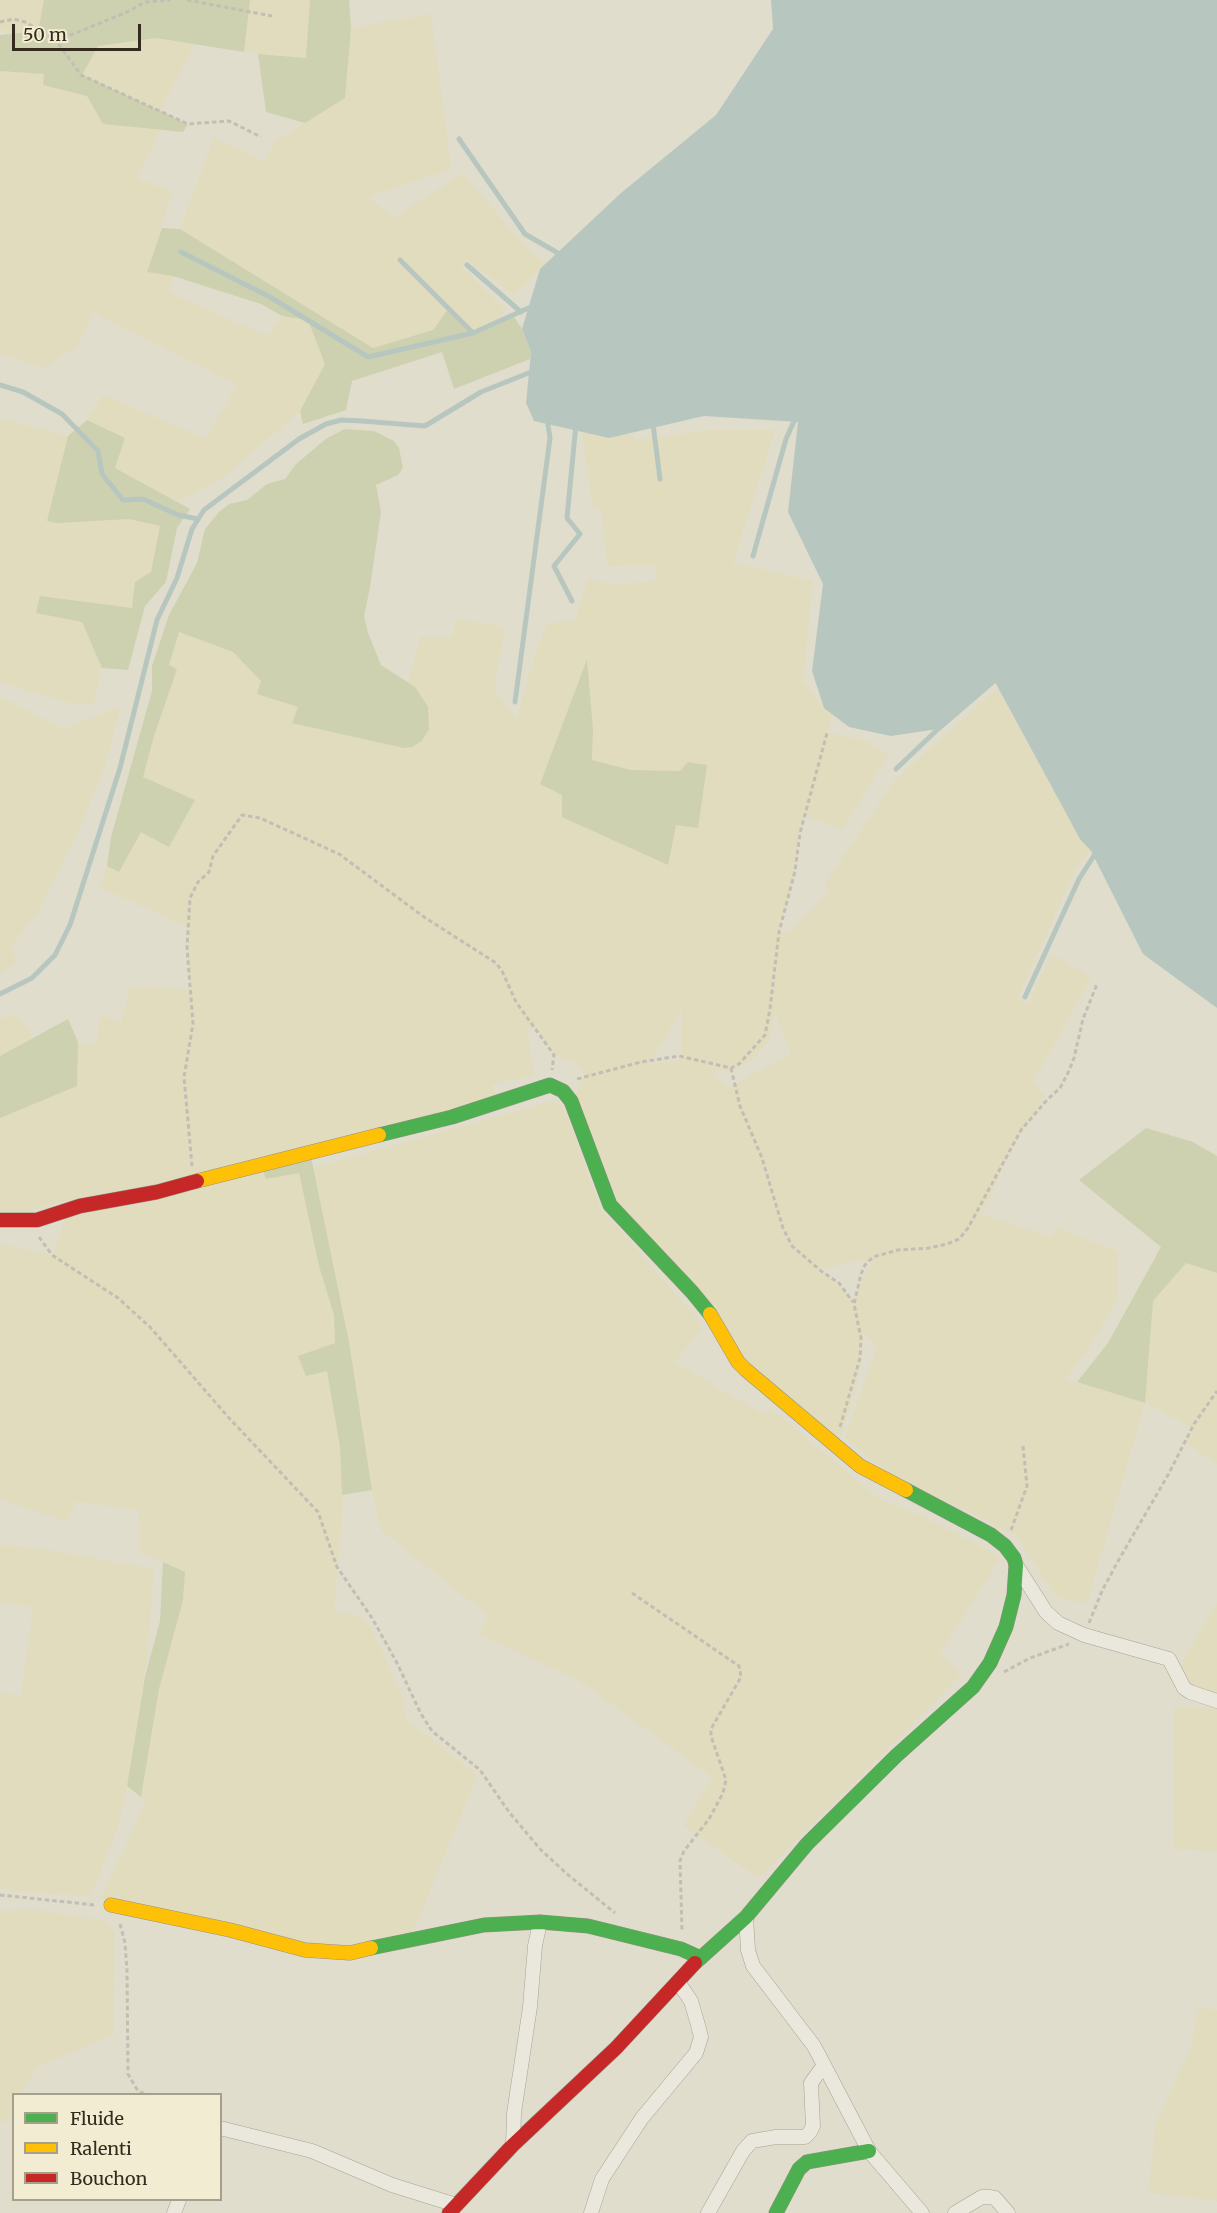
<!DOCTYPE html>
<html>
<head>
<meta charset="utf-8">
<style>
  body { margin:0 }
  #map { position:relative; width:1217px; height:2213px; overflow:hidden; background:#e1ddcc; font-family:Merriweather,serif }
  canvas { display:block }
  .legend { position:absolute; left:12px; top:2093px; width:210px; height:108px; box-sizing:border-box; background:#f2ecd2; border:2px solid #a69f8a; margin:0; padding:8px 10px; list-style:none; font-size:18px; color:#342b1e }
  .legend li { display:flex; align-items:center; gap:12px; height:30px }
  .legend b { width:30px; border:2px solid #a69f8a }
  .scale { position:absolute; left:12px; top:24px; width:129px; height:27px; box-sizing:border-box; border:3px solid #342b1e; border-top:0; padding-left:8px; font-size:18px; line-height:21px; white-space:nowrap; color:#342b1e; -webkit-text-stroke:4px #f2ecd2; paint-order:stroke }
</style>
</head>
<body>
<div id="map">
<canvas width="1217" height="2213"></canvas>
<ul class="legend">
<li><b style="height:8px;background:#4caf50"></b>Fluide</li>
<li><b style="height:8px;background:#ffc107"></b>Ralenti</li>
<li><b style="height:8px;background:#c62828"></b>Bouchon</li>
</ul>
<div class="scale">50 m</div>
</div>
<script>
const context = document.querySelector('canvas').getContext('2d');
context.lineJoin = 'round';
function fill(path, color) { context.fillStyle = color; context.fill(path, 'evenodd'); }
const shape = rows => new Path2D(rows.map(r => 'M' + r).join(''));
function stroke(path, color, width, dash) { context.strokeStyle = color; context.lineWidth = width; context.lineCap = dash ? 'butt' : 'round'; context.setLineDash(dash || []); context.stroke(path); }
fill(shape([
  [0,0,44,0,38,31,11,34,0,29],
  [250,0,310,0,307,58,244,52],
  [431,14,451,169,368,197,393,217,463,174,528,250,547,263,514,295,466,259,461,267,506,310,495,323,473,333,437,322,433,330,373,348,180,229,214,137,265,162,276,141,345,98,351,28],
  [156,38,194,45,160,111,81,75,98,46],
  [0,71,45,74,44,85,87,96,103,124,160,130,138,178,172,192,147,272,173,276,169,293,268,336,282,316,308,320,325,364,300,411,221,479,178,502,115,468,125,438,87,420,103,395,205,438,238,385,93,312,78,346,43,368,0,354],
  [0,418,68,436,47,521,57,523,129,519,160,526,151,572,132,609,41,596,37,613,82,622,102,668,94,703,74,704,0,682],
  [709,430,775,430,733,563,813,581,803,681,824,708,833,715,827,733,861,739,889,754,842,830,804,815,800,833,795,871,779,932,788,933,829,893,825,883,896,779,998,688,1080,839,1090,851,1075,870,1017,999,1028,1004,1052,954,1091,978,1033,1082,1045,1096,1009,1154,982,1215,1051,1237,1056,1228,1118,1251,1117,1300,1091,1345,1065,1379,1145,1403,1153,1301,1186,1263,1217,1273,1217,1464,1185,1442,1192,1428,1145,1403,1087,1604,1057,1597,1016,1535,890,1474,845,1438,877,1347,863,1332,862,1359,854,1394,837,1447,725,1344,611,1205,574,1101,581,1078,586,1077,575,1063,556,1056,536,1029,527,1027,534,1075,492,1084,498,1107,311,1157,267,1179,299,1173,319,1266,334,1315,335,1343,327,1370,340,1447,343,1505,334,1610,363,1618,370,1627,402,1694,407,1723,420,1730,477,1775,412,1935,345,1947,310,1945,270,1934,101,1898,147,1799,141,1797,159,1689,183,1600,185,1572,140,1552,139,1510,76,1501,67,1522,0,1499,0,1244,52,1255,66,1217,110,1192,33,1209,30,1225,0,1223,0,1117,77,1082,78,1042,96,1046,100,1015,121,1022,130,987,190,989,187,947,188,927,100,887,107,866,119,872,141,831,169,847,195,800,143,778,154,736,177,669,169,665,179,632,233,652,261,681,257,694,298,707,292,722,415,687,408,682,421,636,451,638,457,619,505,627,494,690,517,718,537,648,547,624,575,620,588,579,613,585,656,581,657,565,608,566,601,510,593,508,582,432,609,438,634,433,634,440],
  [586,661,593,730,592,760,631,770,680,771,698,827,563,817,562,795,540,784],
  [682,1008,681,1059,647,1065,663,1042],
  [775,1013,791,1054,729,1087,720,1081,713,1068,729,1072,741,1067,757,1056,770,1038],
  [875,1260,863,1278,857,1291,855,1303,838,1283,816,1270,844,1263],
  [0,698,8,700,63,729,121,706,103,772,78,832,38,911,11,947,18,963,0,974],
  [17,1014,33,1038,0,1056,0,1019],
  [552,1101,564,1108,600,1208,697,1318,702,1327,675,1363,764,1414,770,1408,879,1499,918,1514,1001,1557,940,1654,961,1675,758,1878,683,1825,713,1778,580,1681,479,1634,489,1616,381,1530,372,1490,349,1342,313,1168],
  [3,1545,32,1547,154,1569,147,1659,127,1786,119,1824,91,1896,18,1892,0,1888,0,1693,21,1696,33,1607,0,1602,0,1547],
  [1217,1604,1217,1706,1174,1675],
  [1173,1707,1217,1709,1217,1851,1173,1849],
  [32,1909,104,1921,115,1933,113,2035,36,2068,21,2094,14,2094,13,2108,5,2123,0,2122,0,1911],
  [1198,2007,1217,2010,1217,2201,1148,2193,1156,2123,1191,2048]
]), '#e0dcbd');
fill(shape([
  [44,0,250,0,244,52,156,38,98,46,82,75,188,124,183,132,103,124,87,96,43,85,44,74,0,71,0,35,38,31],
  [310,0,349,0,351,28,345,98,305,123,266,112,258,54,306,58],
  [162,228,180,229,373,348,433,330,449,308,473,333,513,315,522,329,531,352,530,359,454,389,442,352,352,381,346,410,303,424,300,411,325,364,308,320,282,316,261,304,173,276,147,272],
  [87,420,125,438,115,468,190,509,177,528,166,582,145,606,128,670,102,668,82,622,36,613,40,596,132,608,135,582,151,572,160,526,129,519,57,523,47,521,68,436],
  [345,429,374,431,394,441,399,448,403,468,398,475,376,485,381,512,370,587,364,616,368,633,381,665,415,687,428,707,429,729,422,741,412,747,404,748,292,723,298,707,257,694,261,681,233,652,179,632,169,665,177,669,154,736,143,777,195,800,169,847,141,832,119,872,107,866,111,837,152,691,152,666,169,615,197,563,205,529,219,512,229,504,247,500,267,484,285,479,296,464,327,438],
  [587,659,593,730,592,760,631,770,680,771,688,762,707,765,698,828,676,825,668,865,562,817,562,795,540,784],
  [68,1019,78,1042,77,1086,0,1118,0,1056],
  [1146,1128,1193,1142,1217,1156,1217,1273,1186,1263,1153,1301,1145,1403,1077,1382,1108,1343,1161,1247,1079,1180],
  [311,1157,349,1342,372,1490,342,1495,340,1447,327,1371,306,1376,298,1356,335,1343,334,1315,319,1266,299,1173,266,1179,263,1169],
  [163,1562,185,1572,183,1600,159,1689,141,1797,127,1786,145,1677,160,1621]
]), '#cdd1af');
fill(shape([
  [771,0,1217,0,1217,1008,1143,954,1091,851,1080,839,995,682,938,729,891,736,849,727,824,708,812,671,823,584,788,512,798,422,704,416,609,438,534,421,526,403,531,352,522,329,540,269,621,193,716,115,773,29]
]), '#b7c7bf');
stroke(shape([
  [459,139,525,234,563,256],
  [181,252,270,297,368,357,473,333,533,306],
  [400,260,473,333],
  [467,265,521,312],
  [0,385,23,392,62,414,98,451,102,474,123,500,143,499,178,515,198,519],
  [653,424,660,479],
  [753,556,786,439,796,417],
  [572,601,554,566,580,534,567,518,576,424],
  [515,702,550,438,547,418],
  [896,769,938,729,995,680],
  [0,994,32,978,55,955,70,925,120,768,157,620,177,578,192,529,204,510,299,439,326,424,341,420,362,421,425,426,481,392,536,370],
  [1025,997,1079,879,1097,851]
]), '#b7c7bf', 5);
const street = shape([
  [1016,1565,1046,1612,1058,1623,1084,1635,1169,1659,1184,1688,1190,1692,1217,1701],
  [746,1917,748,1950,753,1966,814,2046,869,2151,922,2213],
  [220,2128,312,2151,392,2185,456,2205],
  [513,2145,514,2113,530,2007,535,1946,540,1922],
  [174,2213,179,2200],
  [591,2213,602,2179,642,2118,696,2053,701,2037,698,2025,691,2001,678,1982],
  [708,2213,743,2151,752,2141,776,2137,805,2137,810,2132,813,2126,811,2083,824,2065],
  [955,2213,982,2197,989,2197,995,2198,1008,2213]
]);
const fast = shape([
  [379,1135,452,1117,550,1085,563,1091,571,1101,610,1205,692,1292,710,1314],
  [371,1948,484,1925,540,1922,588,1926,681,1949,701,1958],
  [695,1963,746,1917,807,1844,896,1756,973,1687,990,1663,1006,1627,1014,1595,1016,1565,1014,1558,1005,1546,991,1535,906,1490],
  [776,2213,799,2169,807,2162,869,2151]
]);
const slow = shape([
  [197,1181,379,1135],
  [710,1314,738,1362,746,1370,860,1466,906,1490],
  [111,1905,230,1930,305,1950,350,1953,371,1948]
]);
const jam = shape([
  [0,1220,37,1220,80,1206,157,1192,197,1181],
  [449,2213,513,2145,616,2048,695,1963]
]);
stroke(street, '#a6a295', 15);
stroke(fast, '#969184', 15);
stroke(slow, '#969184', 15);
stroke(jam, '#969184', 15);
stroke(shape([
  [187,0,272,16],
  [0,22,14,19,25,22,54,38,66,37,127,12,145,2,170,0],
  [54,38,81,75,188,124,229,121,261,137],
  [731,1068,740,1106,762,1158,783,1228,792,1246,821,1271,839,1283,853,1302],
  [577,1079,641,1062,679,1056,731,1068,739,1064,765,1035,770,1009,779,932,795,871,800,833,827,733],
  [192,1166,184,1077,193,1024,187,947,190,898,198,882,209,872,213,856,242,815,260,818,339,854,424,917,496,963,502,971,516,1002,554,1055,552,1070],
  [39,1237,52,1255,118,1298,150,1327,229,1418,318,1512,337,1567,372,1618,396,1661,421,1714,432,1731,480,1770,509,1812,540,1849,567,1874,615,1913],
  [840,1427,860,1358,861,1338,854,1304,861,1274,865,1265,873,1257,898,1250,929,1248,947,1244,959,1239,968,1228,1021,1130,1047,1100,1060,1088,1068,1073,1074,1058,1083,1019,1097,984],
  [1011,1530,1027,1486,1023,1446],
  [632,1593,739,1666,741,1677,711,1729,711,1736,726,1780,723,1793,709,1819,684,1851,680,1861,682,1932],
  [1089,1623,1102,1591,1117,1563,1168,1475,1194,1424,1217,1391],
  [1004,1672,1030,1658,1069,1644],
  [0,1895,95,1905],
  [120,1924,125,1943,127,1971,128,2074,138,2091,145,2094]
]), '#c2beb4', 3, [4.5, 3]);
stroke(street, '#eae7dd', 14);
stroke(fast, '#4caf50', 14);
stroke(slow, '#ffc107', 14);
stroke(jam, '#c62828', 14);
</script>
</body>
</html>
